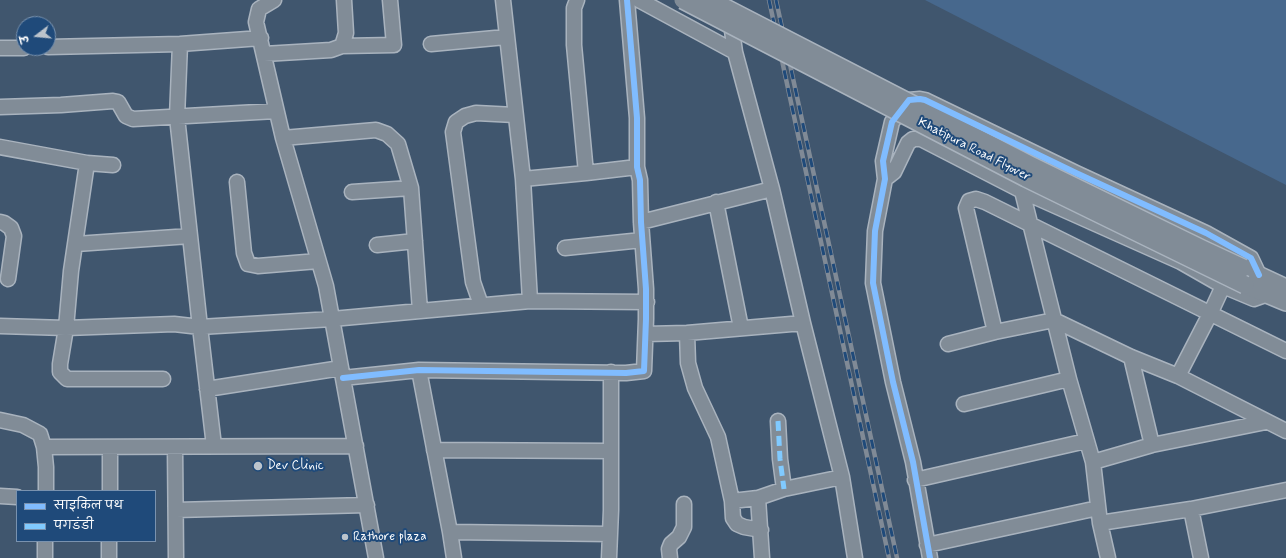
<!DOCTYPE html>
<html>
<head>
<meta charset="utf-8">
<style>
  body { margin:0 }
  #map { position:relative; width:1286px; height:558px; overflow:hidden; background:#40566e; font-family:Mynerve,"Playpen Sans Deva",sans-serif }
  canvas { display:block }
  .legend { position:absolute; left:16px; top:490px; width:140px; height:52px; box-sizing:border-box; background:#1f4a7a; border:1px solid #7992af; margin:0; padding:5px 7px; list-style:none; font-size:12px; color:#fff }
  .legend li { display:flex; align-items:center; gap:8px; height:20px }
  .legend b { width:20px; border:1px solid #7992af }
  .north { position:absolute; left:16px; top:16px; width:40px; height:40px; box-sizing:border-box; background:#1f4a7a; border:1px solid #7992af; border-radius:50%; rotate:254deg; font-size:11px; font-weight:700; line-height:16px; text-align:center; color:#fff }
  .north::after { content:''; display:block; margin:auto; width:14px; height:18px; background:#bcc4cc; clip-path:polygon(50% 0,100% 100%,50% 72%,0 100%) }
</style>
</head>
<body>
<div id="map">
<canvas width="1286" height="558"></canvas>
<ul class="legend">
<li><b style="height:5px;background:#80bcff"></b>साइकिल पथ</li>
<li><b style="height:5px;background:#80caff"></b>पगडंडी</li>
</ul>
<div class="north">उ</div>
</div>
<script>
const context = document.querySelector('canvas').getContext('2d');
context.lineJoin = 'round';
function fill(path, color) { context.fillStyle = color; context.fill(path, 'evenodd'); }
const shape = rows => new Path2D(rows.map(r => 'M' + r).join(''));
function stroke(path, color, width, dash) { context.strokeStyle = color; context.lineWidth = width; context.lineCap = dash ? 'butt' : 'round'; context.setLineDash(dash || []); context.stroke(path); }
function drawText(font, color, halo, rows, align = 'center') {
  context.font = font + ' Mynerve,sans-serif'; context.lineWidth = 4; context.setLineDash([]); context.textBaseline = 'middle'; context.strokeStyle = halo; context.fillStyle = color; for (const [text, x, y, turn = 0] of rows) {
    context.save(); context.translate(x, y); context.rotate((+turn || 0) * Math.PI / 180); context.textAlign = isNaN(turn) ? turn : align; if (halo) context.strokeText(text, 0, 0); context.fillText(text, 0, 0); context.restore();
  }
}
fill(shape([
  [925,0,1286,0,1286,185]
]), '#47688d');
const minor = shape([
  [274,0,259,9,256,22,283,138,326,286,376,558],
  [503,0,523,179,530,301],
  [577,0,574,8,574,45,586,173],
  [639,0,735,52],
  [730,16,735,52,772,189,803,323,842,477,855,558],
  [180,44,177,117,200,327,214,446],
  [431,44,506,37],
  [342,46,394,45,390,0],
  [48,47,180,44,261,38],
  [0,48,24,48],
  [264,54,331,50,342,46,346,33,344,0],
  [0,107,61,105,113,101,118,102,126,116,133,119,276,111],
  [283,138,376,130,387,134,398,144,411,188,420,311],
  [0,147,87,163,71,271,66,328,60,364,60,372,67,379,163,379],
  [87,163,113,165],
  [523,179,586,173,637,167],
  [885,179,894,172,908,143,913,139,921,139,1022,191,1181,262,1223,286,1254,299,1268,294],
  [237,182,244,253,248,264,258,266,318,261],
  [1022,191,1069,379,1093,462,1100,523,1108,558],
  [352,192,411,188],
  [716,202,741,328],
  [0,222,4,223,11,228,14,236,8,279],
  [641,222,772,189],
  [76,244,190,236],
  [377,245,415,241],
  [565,248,642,240],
  [481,305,473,282,453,132,456,122,465,116,476,113,515,115],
  [0,326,66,328,174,324,200,327,332,319,530,301,647,302],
  [995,332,966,208,969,201,976,199,985,202,1286,351],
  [687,333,688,363,695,388,718,437,732,501,758,498,784,489,842,477],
  [646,334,687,333,803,323],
  [948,344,995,332,1054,320,1131,357,1178,376,1286,431],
  [1131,357,1152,445],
  [419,370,450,532,454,558],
  [1178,376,1210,314,1223,286],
  [343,378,419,370,626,373,644,371,646,319,646,289,641,222,640,180,637,167,637,118,627,0],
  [207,389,341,368],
  [964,404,1069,379],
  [0,420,23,425,40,434,44,447,46,467,46,491],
  [778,421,780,459,784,489],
  [44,447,356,446],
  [175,447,176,558],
  [434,450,610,451],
  [1093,462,1152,445,1266,422],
  [915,480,1086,441],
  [110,491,110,447],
  [0,496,17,497],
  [758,498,762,558],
  [732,501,733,518,737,524,744,527,761,530],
  [1191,509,1201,558],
  [176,510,367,505],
  [1100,523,1191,509,1286,490],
  [450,532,610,534],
  [927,545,1098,508],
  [45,558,45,541],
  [109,558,109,541],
  [609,558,611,510,611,372],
  [670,558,669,549,671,544,679,537,684,527,684,504],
  [930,558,913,462,893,382,873,283,875,231,885,179,883,161,892,122,909,100,920,99,925,100,1076,173,1206,233,1251,258,1259,275]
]);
const major = shape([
  [1243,268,1286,288],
  [1245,285,1286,302]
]);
stroke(minor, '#a9b3be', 17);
stroke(major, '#a9b3be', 20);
stroke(minor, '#818c97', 14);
stroke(major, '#818c97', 17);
const rail = shape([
  [769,0,889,558],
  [776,0,897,558]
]);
stroke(rail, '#808a96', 4.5);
stroke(rail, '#1f4a7a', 3, [9]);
const majorBridge = shape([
  [683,0,1026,178,1245,285],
  [710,0,1030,165,1202,249,1243,268]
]);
stroke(majorBridge, '#a9b3be', 20, []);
stroke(majorBridge, '#818c97', 17);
stroke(shape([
  [778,421,780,459,784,489]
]), '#80caff', 5, [10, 5]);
stroke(shape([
  [343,378,419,370,626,373,644,371,646,319,646,289,641,222,640,180,637,167,637,118,627,0],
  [930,558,913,462,893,382,873,283,875,231,885,179,883,161,892,122,909,100,920,99,925,100,1076,173,1206,233,1251,258,1259,275]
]), '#80bcff', 6);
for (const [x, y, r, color] of [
  [258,466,5,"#bcc4cc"],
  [345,537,4,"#bcc4cc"]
]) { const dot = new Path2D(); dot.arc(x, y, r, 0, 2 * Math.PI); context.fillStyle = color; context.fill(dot); stroke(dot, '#1f4a7a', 1.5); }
drawText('13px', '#fff', '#1f4a7a', [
  ["Khatipura Road Flyover",974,150,27]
]);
drawText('13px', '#fff', '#1f4a7a', [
  ["Dev Clinic",267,466],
  ["Rathore plaza",353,537]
], 'left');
</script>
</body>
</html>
